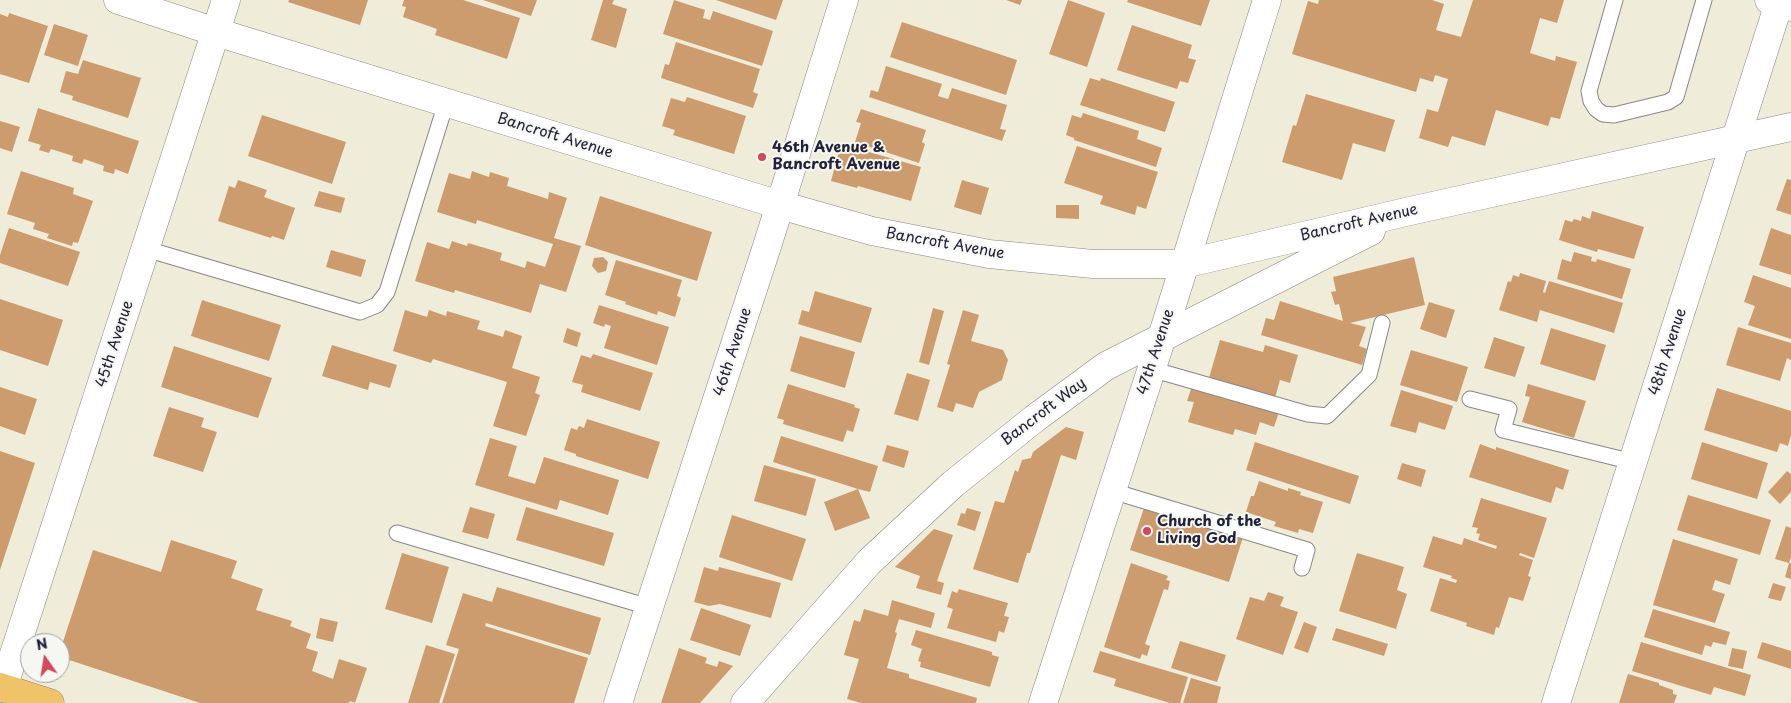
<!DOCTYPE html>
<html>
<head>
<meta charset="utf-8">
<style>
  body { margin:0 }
  #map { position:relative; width:1791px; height:703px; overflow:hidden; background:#efecd9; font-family:"Playpen Sans",sans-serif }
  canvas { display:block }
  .north { position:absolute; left:20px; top:633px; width:50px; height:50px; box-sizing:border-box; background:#f6f6f2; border:1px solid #a1a1a9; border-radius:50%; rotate:347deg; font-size:14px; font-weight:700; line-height:20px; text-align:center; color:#22223b }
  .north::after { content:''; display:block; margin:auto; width:18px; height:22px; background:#d1495b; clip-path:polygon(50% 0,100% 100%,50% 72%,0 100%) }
</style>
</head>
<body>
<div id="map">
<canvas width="1791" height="703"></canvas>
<div class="north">N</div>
</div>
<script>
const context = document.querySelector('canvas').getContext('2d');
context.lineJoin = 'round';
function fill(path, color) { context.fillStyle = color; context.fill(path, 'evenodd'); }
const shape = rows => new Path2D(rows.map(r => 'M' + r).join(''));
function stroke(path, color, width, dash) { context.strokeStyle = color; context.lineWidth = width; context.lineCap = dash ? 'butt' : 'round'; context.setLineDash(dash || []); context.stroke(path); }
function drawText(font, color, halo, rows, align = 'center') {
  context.font = font + ' "Playpen Sans",sans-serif'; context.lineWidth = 4; context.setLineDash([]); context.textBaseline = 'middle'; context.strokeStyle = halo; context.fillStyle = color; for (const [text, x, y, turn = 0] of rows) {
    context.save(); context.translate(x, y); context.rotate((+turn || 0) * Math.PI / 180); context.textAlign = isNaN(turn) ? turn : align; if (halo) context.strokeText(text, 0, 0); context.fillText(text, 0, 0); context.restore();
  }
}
fill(shape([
  [289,0,368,0,360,25,288,2],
  [404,0,463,0,520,18,507,59,435,35,437,29,403,17,406,7,402,6],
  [483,0,537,0,531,16],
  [603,0,614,0,612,4,627,9,616,48,591,40],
  [674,0,705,10,703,18,710,20,713,11,773,31,762,66,663,34],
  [716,0,783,0,776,20],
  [1006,0,1022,0,1020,5],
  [1068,0,1105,13,1087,67,1049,54],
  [1128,0,1210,0,1201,26,1127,2],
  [1319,0,1432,0,1444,4,1436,30,1461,37,1473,0,1564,0,1557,23,1540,18,1530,53,1555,61,1556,56,1577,62,1560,119,1551,117,1548,126,1496,110,1485,146,1452,136,1448,147,1419,138,1427,109,1438,112,1448,79,1435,75,1433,82,1420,78,1416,92,1292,54,1308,1,1318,4],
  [9,13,48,26,29,83,0,74,0,14,8,17],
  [902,22,1017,60,1006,95,890,57],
  [54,24,88,35,78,66,44,55],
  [1132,25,1192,45,1188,58,1196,60,1188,83,1180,81,1177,89,1117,70],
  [676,42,760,69,753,92,758,94,753,108,661,78,665,64,669,65],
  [83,60,141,78,128,118,72,100,73,96,60,92,66,71,78,74],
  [886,66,942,84,938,96,948,99,952,88,1007,105,1000,129,1006,130,1002,141,869,97,871,90,878,92],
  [1090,78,1100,81,1101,78,1175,102,1165,132,1080,105],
  [1306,94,1395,120,1385,152,1353,143,1342,180,1282,162,1293,125,1296,126],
  [687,97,746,116,734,154,673,135,675,130,662,126,671,98,685,102],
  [38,108,139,141,128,174,115,169,114,174,103,171,104,166,84,159,82,164,72,161,73,156,51,149,49,153,39,150,41,145,28,141],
  [861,109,926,130,922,142,925,144,919,163,855,142,861,123,856,122],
  [1083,113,1139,131,1137,139,1162,148,1156,167,1074,140,1074,138,1066,135,1072,115,1081,118],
  [262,115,346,142,332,184,248,156],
  [0,121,20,127,12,152,0,148],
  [841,144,921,167,911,201,858,186,857,188,831,181],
  [1077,146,1158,172,1146,209,1137,206,1135,215,1100,204,1103,196,1064,183],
  [21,171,74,188,73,194,93,201,78,243,73,242,72,246,47,238,49,234,33,229,35,223,7,214],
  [472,171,489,177,490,172,509,178,507,186,548,199,549,192,567,198,554,238,581,246,566,292,540,284,531,313,455,290,454,293,415,281,427,242,449,249,452,241,467,246,468,243,502,253,500,260,525,268,527,261,545,267,553,244,477,220,476,224,437,212,449,173,470,179],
  [1787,179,1791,180,1791,215,1776,210],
  [238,180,267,190,264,197,295,208,284,240,272,236,271,238,218,221,229,186,235,188],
  [962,180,989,188,981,215,954,207],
  [319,191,345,198,341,213,314,206],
  [600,196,712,232,697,281,585,245],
  [1056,205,1079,205,1079,219,1056,218],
  [1592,211,1644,227,1634,259,1598,249,1597,252,1559,240,1565,220,1572,222,1574,219,1581,221,1582,216,1590,219],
  [9,228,80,252,68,286,0,263,0,255],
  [1771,228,1791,235,1791,275,1759,265],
  [331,250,366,260,361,277,326,267],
  [1574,252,1592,257,1591,261,1596,262,1597,259,1631,269,1622,299,1557,279,1562,259,1571,262],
  [603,257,608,262,606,271,598,273,592,266,594,258],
  [1414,257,1425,305,1350,323,1366,327,1359,346,1367,349,1362,365,1261,335,1266,318,1274,320,1280,301,1343,321,1339,304,1335,305,1331,292,1336,291,1333,277],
  [616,260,682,280,677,296,681,298,675,317,658,311,657,315,625,304,626,302,605,295],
  [1520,273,1546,281,1543,292,1545,293,1549,281,1623,303,1614,333,1540,310,1537,322,1499,310,1508,281,1511,282,1513,275,1519,277],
  [1753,275,1791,288,1791,339,1748,325,1755,306,1744,302],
  [815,291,872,308,861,343,798,324,802,310,809,312],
  [0,299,63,320,48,366,0,350],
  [202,300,281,325,269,361,191,336],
  [1429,302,1455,310,1446,338,1420,329],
  [599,305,669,327,657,365,604,348,611,326,605,324,604,327,593,323],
  [933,308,944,311,929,365,919,362],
  [405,310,427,317,429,310,446,316,447,311,480,321,477,329,503,337,505,330,522,336,512,368,540,377,535,393,540,395,526,436,493,426,507,382,433,359,431,363,393,351],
  [963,310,979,315,971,341,1003,350,1008,360,1002,380,979,392,973,408,956,403,953,412,937,407,950,365,947,364],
  [1738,327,1791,343,1791,360,1787,358,1780,381,1726,365],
  [567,328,581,333,577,347,563,342],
  [1551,328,1606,345,1595,381,1540,364],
  [800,336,855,352,845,388,790,371],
  [1494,337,1525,347,1515,377,1484,368],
  [1220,340,1263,352,1265,345,1298,355,1290,383,1280,380,1275,398,1209,378],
  [332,345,397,365,390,388,370,382,368,390,322,376],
  [174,346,272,378,258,418,161,387],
  [1411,350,1468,367,1457,402,1400,385],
  [593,354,653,373,640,411,581,392,583,385,572,382,581,355,591,358],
  [907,373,930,380,918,421,894,414],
  [788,384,855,405,854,407,860,409,853,432,847,430,843,442,783,424,784,420,777,418],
  [1528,384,1586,401,1574,438,1522,422,1530,397,1525,396],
  [1192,386,1279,412,1274,427,1260,422,1256,435,1235,429,1233,435,1188,422,1194,402,1187,401],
  [0,387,37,399,25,435,0,426],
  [1717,388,1791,411,1791,435,1788,446,1780,443,1777,452,1704,430],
  [1401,390,1453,406,1445,430,1419,422,1416,433,1390,426],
  [169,407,204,418,201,427,217,432,203,472,153,456],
  [587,419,660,442,648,479,576,456,576,454,564,450,571,428,577,430,579,426,584,428],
  [1066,427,1084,432,1076,460,1061,455,1030,553,1027,553,1018,583,973,569,995,501,1004,503,1015,470,1018,472,1022,460,1031,458,1033,452],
  [781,436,878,466,870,492,858,489,870,518,835,531,824,502,858,489,773,462],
  [490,438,517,446,508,476,535,484,544,457,619,480,608,515,560,500,557,510,475,485],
  [1255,442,1359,476,1350,504,1246,470],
  [1702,442,1768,463,1757,499,1691,479],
  [1480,444,1496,450,1496,447,1569,470,1563,490,1556,487,1551,503,1469,477],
  [887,445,909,451,904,468,882,461],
  [0,451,35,463,0,570],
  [1402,463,1426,470,1421,487,1397,479],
  [764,465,816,479,806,516,754,501],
  [1787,471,1791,474,1791,492,1780,504,1768,492],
  [1259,481,1288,491,1288,488,1301,492,1300,495,1323,502,1313,533,1299,529,1298,533,1274,526,1276,522,1246,512,1251,496,1254,496],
  [1688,495,1771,520,1760,555,1677,530],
  [1481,498,1547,518,1534,558,1520,553,1519,555,1533,560,1528,576,1531,577,1523,601,1509,597,1499,628,1496,627,1494,635,1466,626,1467,623,1430,611,1440,578,1456,583,1457,580,1451,578,1452,576,1423,567,1433,536,1462,545,1464,538,1496,549,1497,546,1478,540,1480,534,1476,533,1478,528,1472,527],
  [1145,505,1243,537,1229,582,1130,550],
  [470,507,495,514,488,539,462,532],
  [526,507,614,533,604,566,516,540],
  [967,508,981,512,975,531,957,525,961,513,965,514],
  [732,515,806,539,792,581,719,557],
  [1786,526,1791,528,1791,557,1789,563,1791,563,1791,579,1785,577,1789,563,1775,559],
  [934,529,953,535,937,581,944,583,941,595,916,588,920,576,895,567],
  [1673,539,1738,559,1730,585,1715,580,1712,590,1725,594,1715,623,1653,605],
  [171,540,237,561,231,578,263,589,256,610,292,621,290,626,311,634,306,648,318,652,312,671,333,679,339,659,367,668,355,703,350,701,349,703,200,703,60,657,60,651,93,550,161,572],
  [402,553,449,567,432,623,385,609],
  [1357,553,1404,567,1397,590,1407,594,1396,629,1339,611],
  [1131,563,1168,576,1166,580,1170,581,1168,590,1164,589,1145,644,1150,646,1147,656,1142,654,1140,659,1104,647],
  [704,567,718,571,719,567,781,583,771,618,720,604,709,606,694,602],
  [1773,583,1786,587,1781,601,1768,598],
  [497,587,601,618,590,655,486,623,485,626,588,658,574,703,442,703,459,649,446,645,463,593,492,602],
  [959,589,1008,603,1004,616,1009,617,1004,633,999,631,996,642,947,628,953,609,947,607,952,591,957,593],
  [1268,592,1284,597,1280,606,1298,612,1283,655,1236,639,1250,597,1264,601],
  [892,600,935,613,931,628,899,619,895,632,897,633,887,668,909,674,909,678,977,698,976,703,861,703,847,699,859,659,844,655,854,620,860,622,864,609,888,616],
  [701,608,751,625,740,656,690,640],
  [1653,609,1730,632,1726,645,1713,642,1711,647,1705,645,1702,655,1644,637],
  [320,618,338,622,333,642,316,638],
  [1304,622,1317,627,1308,653,1294,648],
  [1336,628,1388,644,1384,656,1332,640],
  [916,630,992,652,992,655,999,657,990,687,920,667,921,662,918,661,922,649,911,645],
  [1180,641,1226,655,1217,682,1171,668],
  [1641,642,1751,675,1745,696,1714,687,1711,695,1632,671],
  [1762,642,1791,651,1791,669,1757,658],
  [426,645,455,654,439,703,408,703],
  [679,648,707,658,705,663,717,667,719,661,733,666,700,703,661,703],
  [1732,648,1747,651,1743,669,1728,666],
  [1100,651,1188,677,1180,703,1170,703,1114,686,1116,679,1093,672],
  [1628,674,1659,683,1659,685,1673,690,1673,694,1677,695,1674,703,1619,703],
  [1191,678,1221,687,1217,703,1183,703]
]), '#cc9c6e');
const service = shape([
  [1615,0,1589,91,1591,101,1596,109,1603,114,1614,115,1668,102,1676,97,1704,0],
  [146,249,360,312,377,305,387,292,446,103],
  [1151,369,1308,414,1327,416,1369,375,1382,323],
  [1470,399,1509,409,1503,430,1633,462],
  [1112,491,1307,550,1302,568],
  [397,533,649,607]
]);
const minor = shape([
  [3,688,226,0],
  [618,703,769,240,844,0],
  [1043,703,1162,337,1267,0],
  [1556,703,1780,0]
]);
const tertiary = shape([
  [118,0,216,32,780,205,872,231,989,254,1093,264,1184,264,1410,211,1791,127],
  [1769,0,1791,7],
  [745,703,869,562,953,484,1034,419,1106,366,1371,231]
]);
const primary = shape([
  [0,687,50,703]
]);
stroke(service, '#88878a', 17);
stroke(minor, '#88878a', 29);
stroke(tertiary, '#88878a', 29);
stroke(primary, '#88878a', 29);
stroke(service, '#fff', 15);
stroke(minor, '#fff', 28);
stroke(tertiary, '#fff', 28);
stroke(primary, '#efc469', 28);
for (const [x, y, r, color] of [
  [762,157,5,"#d1495b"],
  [1147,531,5,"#d1495b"]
]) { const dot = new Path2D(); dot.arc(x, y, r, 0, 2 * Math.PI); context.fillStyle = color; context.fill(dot); stroke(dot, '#f6f6f2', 2); }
drawText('15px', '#22223b', '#f6f6f2', [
  ["Bancroft Avenue",555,136,17],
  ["Bancroft Avenue",1359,223,-13],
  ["Bancroft Avenue",945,244,10],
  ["45th Avenue",115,344,-72],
  ["46th Avenue",733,352,-72],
  ["47th Avenue",1156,352,-72],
  ["48th Avenue",1668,352,-72],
  ["Bancroft Way",1044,412,-37]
]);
drawText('bold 15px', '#22223b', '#f6f6f2', [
  ["46th Avenue &",772,148],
  ["Bancroft Avenue",772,165],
  ["Church of the",1157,522],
  ["Living God",1157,539]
], 'left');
</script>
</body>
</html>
